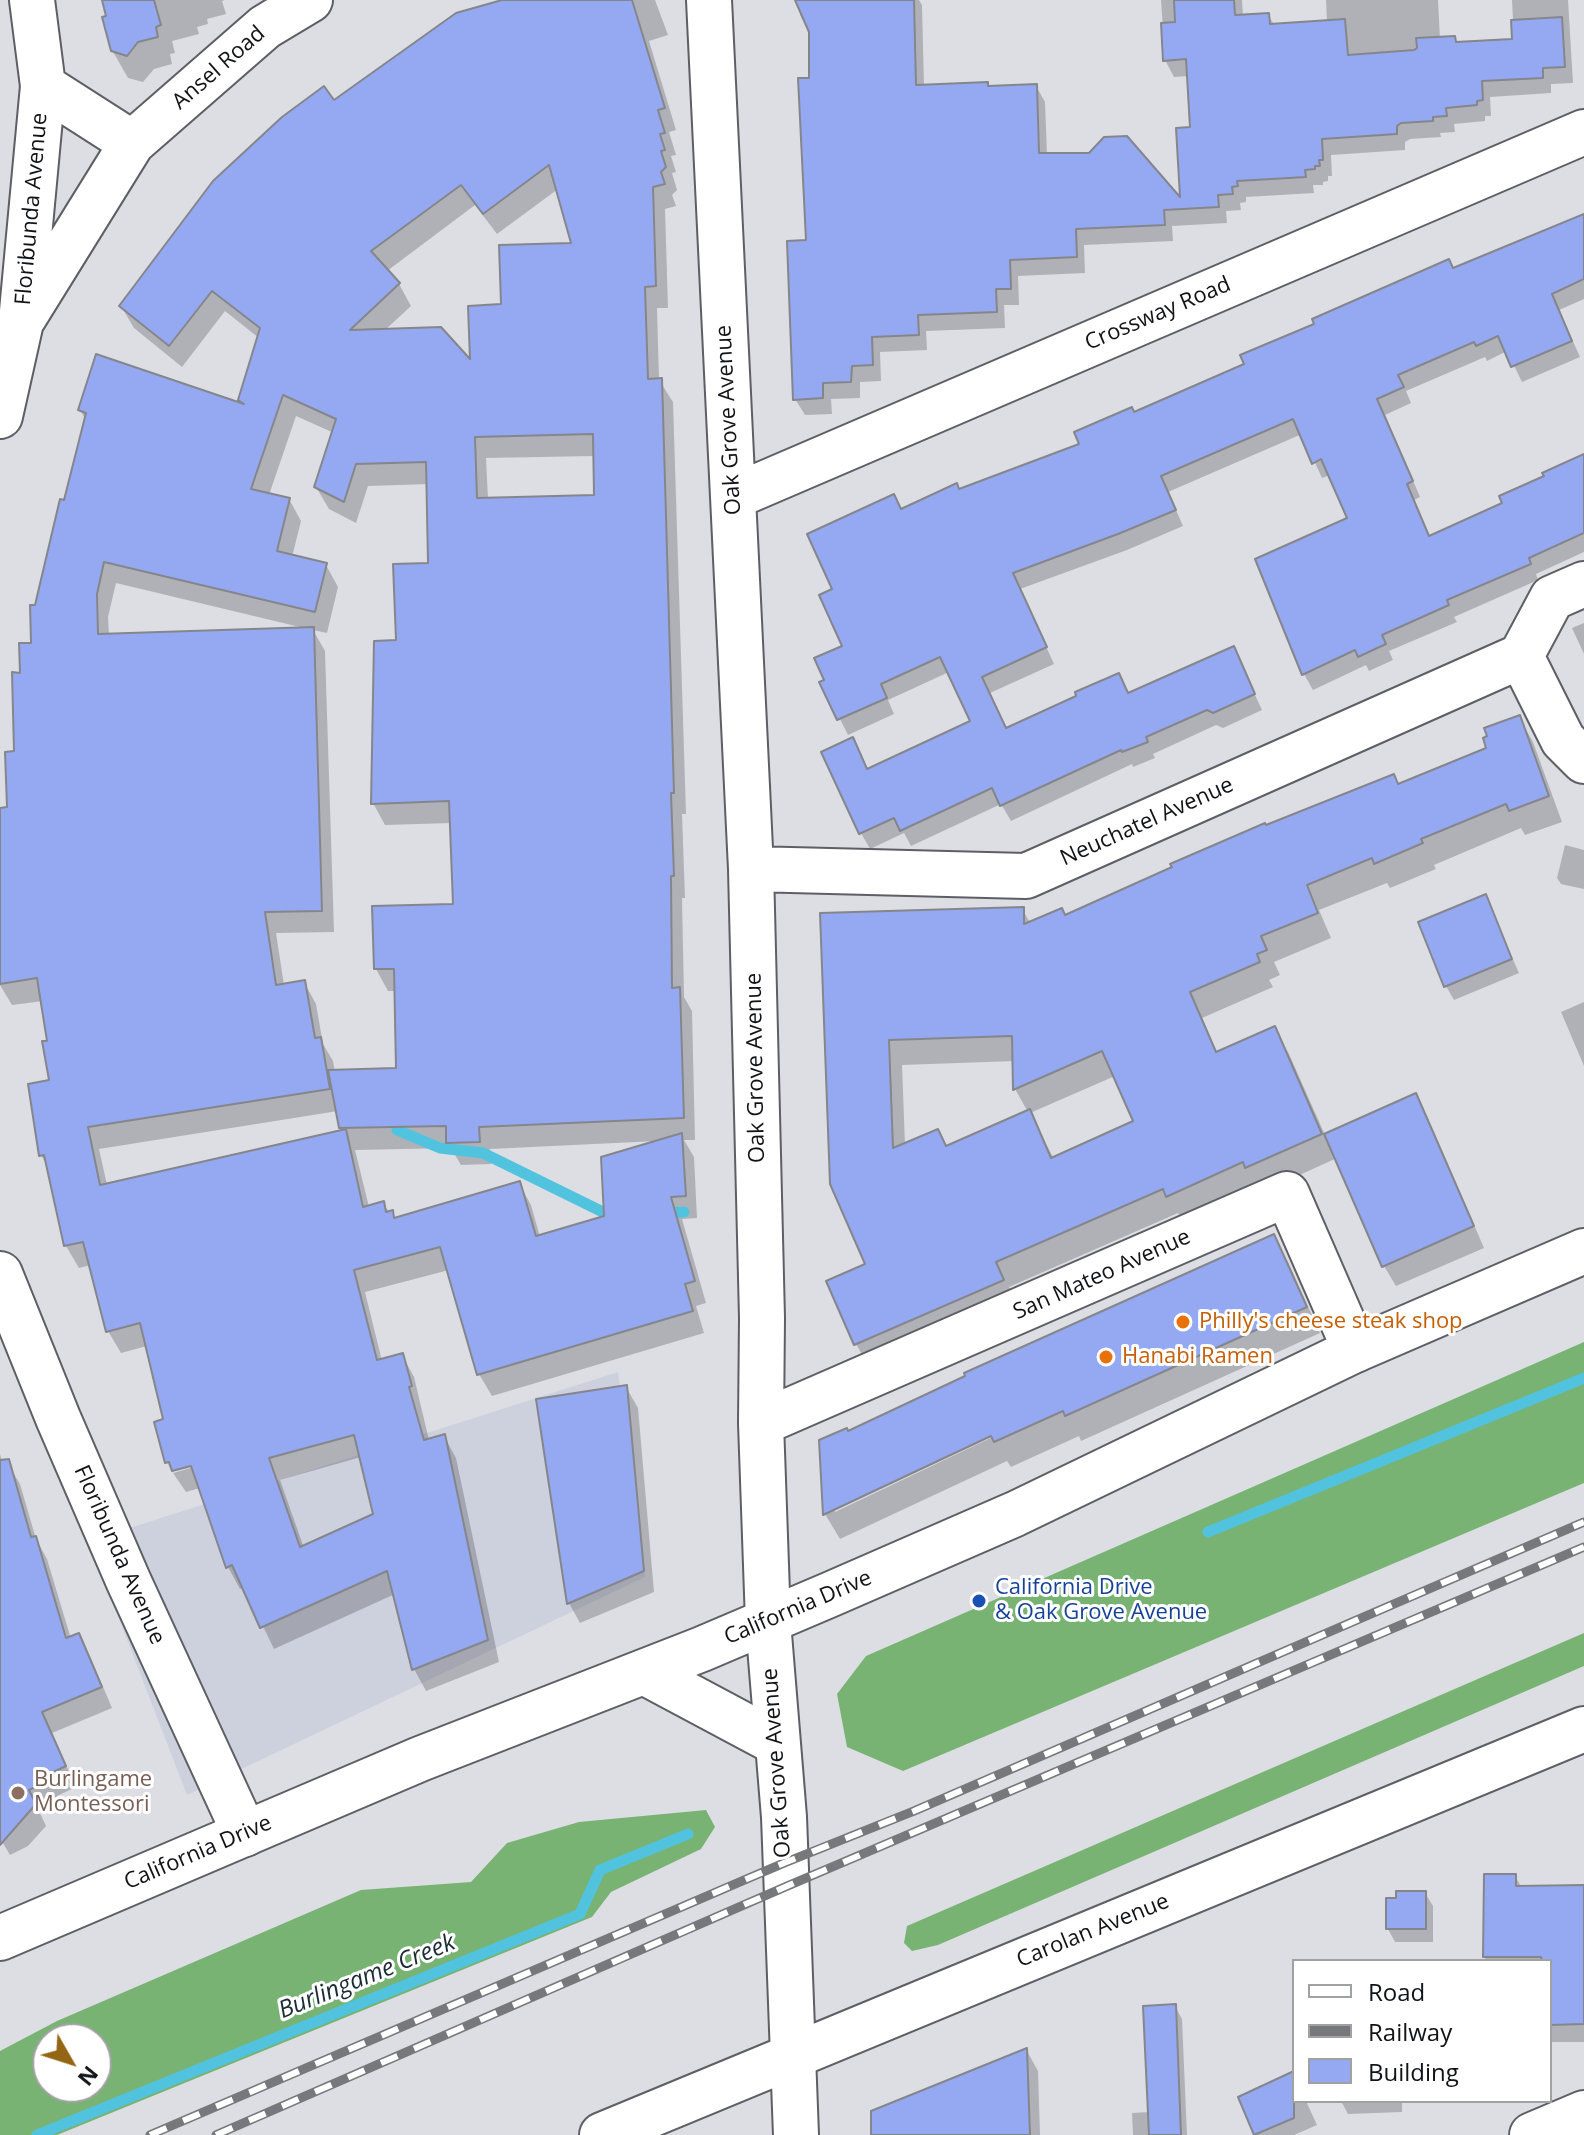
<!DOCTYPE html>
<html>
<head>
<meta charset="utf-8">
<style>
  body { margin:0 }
  #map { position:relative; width:1584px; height:2135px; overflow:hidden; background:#dcdee4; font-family:"Open Sans",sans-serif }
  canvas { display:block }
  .legend { position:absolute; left:1292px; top:1959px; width:260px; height:144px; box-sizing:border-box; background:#fff; border:2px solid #a0a1a1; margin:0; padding:10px 14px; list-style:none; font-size:24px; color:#121315 }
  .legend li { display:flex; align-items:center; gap:16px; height:40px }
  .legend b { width:40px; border:2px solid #a0a1a1 }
  .north { position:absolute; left:32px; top:2023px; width:80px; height:80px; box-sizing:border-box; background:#fff; border:2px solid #a0a1a1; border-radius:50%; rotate:129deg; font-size:22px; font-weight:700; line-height:32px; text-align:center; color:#121315 }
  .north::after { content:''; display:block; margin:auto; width:28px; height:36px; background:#946513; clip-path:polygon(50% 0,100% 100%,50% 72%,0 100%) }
</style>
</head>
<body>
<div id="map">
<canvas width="1584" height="2135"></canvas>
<ul class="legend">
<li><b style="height:10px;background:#fff"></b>Road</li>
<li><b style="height:10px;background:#77787c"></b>Railway</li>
<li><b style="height:22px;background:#95a9f3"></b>Building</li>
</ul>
<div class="north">N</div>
</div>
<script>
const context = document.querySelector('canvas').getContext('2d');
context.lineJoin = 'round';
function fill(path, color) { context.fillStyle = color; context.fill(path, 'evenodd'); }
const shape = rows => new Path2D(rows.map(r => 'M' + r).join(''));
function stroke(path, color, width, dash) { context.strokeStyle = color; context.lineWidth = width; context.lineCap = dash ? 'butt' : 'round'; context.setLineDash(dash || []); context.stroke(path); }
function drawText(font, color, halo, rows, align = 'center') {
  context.font = font + ' "Open Sans",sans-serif'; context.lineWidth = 6; context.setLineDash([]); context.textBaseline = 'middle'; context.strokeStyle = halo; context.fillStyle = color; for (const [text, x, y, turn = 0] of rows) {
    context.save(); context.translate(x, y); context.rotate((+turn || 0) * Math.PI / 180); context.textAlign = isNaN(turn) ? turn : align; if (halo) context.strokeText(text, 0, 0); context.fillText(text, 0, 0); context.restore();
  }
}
fill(shape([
  [618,1372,645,1577,187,1795,89,1541]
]), '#cdd1de');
fill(shape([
  [1584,1342,1584,1483,903,1771,847,1747,837,1694,866,1656],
  [1584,1633,1584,1666,938,1945,912,1951,904,1943,907,1926],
  [706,1810,715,1827,701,1849,611,1892,592,1917,57,2135,0,2135,0,2051,57,2021,361,1890,471,1882,507,1843,579,1822],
  [96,2039,96,2087,48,2087,48,2039]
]), '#79b373');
fill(shape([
  [115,0,225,0,222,1,226,14,207,19,208,24,197,27,199,34,172,41,175,53,170,54,172,64,154,69,143,82,128,78,112,50],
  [509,0,655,0,668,35,649,41,676,130,669,132,676,155,671,156,676,172,672,173,677,190,672,195,676,206,665,209,668,308,657,308,659,380,673,402,686,814,682,814,685,898,682,898,684,997,692,1011,695,1140,684,1140,694,1157,697,1218,682,1219,706,1303,696,1306,704,1333,492,1396,479,1374,449,1270,365,1292,382,1361,402,1355,414,1377,429,1440,444,1436,456,1458,499,1662,426,1691,414,1669,395,1594,274,1649,244,1587,240,1589,228,1567,200,1488,186,1492,173,1473,201,1465,200,1461,172,1469,172,1472,167,1462,166,1421,147,1346,121,1353,108,1331,91,1265,79,1268,66,1246,49,1169,41,1155,51,1082,49,1042,43,1001,12,1005,0,985,0,810,9,808,22,675,33,645,37,607,86,420,80,410,244,407,240,400,259,338,225,311,182,367,134,328,121,306,334,102],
  [558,189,573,245,503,306,472,364,384,331,411,306,399,284,387,271,475,205,497,234],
  [296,416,334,433,316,487,329,509,356,523,368,486,429,484,430,565,398,642,373,803,385,825,452,823,455,906,376,969,388,991,396,991,398,1070,335,1072,333,1061,323,1044,316,1004,304,982,284,985,276,933,334,932,325,651,313,630,327,633,338,587,326,565,292,557,301,521,289,499,269,495],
  [595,456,596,497,488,499,486,458],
  [116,583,304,628,109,635,108,617],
  [338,1111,344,1132,107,1185,99,1149],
  [657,1141,606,1218,540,1237,531,1205,519,1183,396,1220,383,1204,369,1207,355,1150,451,1148,461,1165,491,1164,490,1149],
  [361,1457,376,1516,304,1548,280,1480],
  [802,0,919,0,922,5,924,87,987,84,989,88,1036,86,1045,102,1047,155,1182,203,1192,129,1189,76,1174,77,1165,60,1161,0,1242,0,1243,16,1268,15,1275,26,1327,22,1326,0,1438,0,1440,39,1454,38,1457,44,1514,41,1512,0,1568,0,1573,83,1551,84,1551,93,1490,97,1491,116,1485,116,1485,121,1454,124,1455,132,1440,133,1441,137,1410,139,1405,142,1405,150,1331,155,1332,176,1328,176,1328,181,1323,182,1323,185,1313,185,1314,193,1246,197,1246,202,1240,203,1241,210,1226,211,1227,223,1172,226,1173,241,1084,245,1085,273,1018,276,1019,305,1004,305,1005,328,926,331,927,350,880,352,881,381,860,382,860,398,831,399,832,414,805,415,795,399,808,242,811,80,810,32,800,15],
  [1584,215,1584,299,1559,310,1580,357,1522,382,1507,351,1487,361,1485,357,1406,391,1411,403,1385,415,1420,497,1414,500,1430,537,1505,504,1584,457,1584,552,1536,574,1538,580,1454,617,1457,622,1389,651,1393,660,1369,671,1366,665,1313,690,1304,674,1349,519,1330,475,1322,478,1302,434,1168,492,1183,526,1127,550,1020,589,1054,664,990,693,1006,730,1079,697,1118,675,1129,694,1233,648,1262,710,1223,728,1216,725,1153,754,1155,758,1133,767,1132,764,1011,821,1001,804,911,846,904,833,870,849,861,833,861,756,868,770,972,722,949,672,888,700,894,714,848,735,822,683,844,647,834,590,901,511,1082,445,1134,415,1454,270],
  [1584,623,1584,654,1572,628],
  [1519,717,1533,742,1562,822,1525,835,1521,828,1434,865,1436,869,1390,888,1387,883,1319,910,1331,938,1274,962,1280,975,1269,980,1273,987,1202,1018,1218,1054,1275,1029,1289,1054,1325,1135,1415,1096,1427,1116,1484,1248,1396,1286,1384,1266,1337,1158,1262,1192,1182,1221,1178,1213,1009,1287,1016,1305,870,1369,856,1344,829,1282,867,1265,822,915,1022,909,1031,924,1065,917,1265,827,1399,785,1489,749],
  [1015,1061,1015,1089,1028,1112,947,1148,905,1145,902,1065],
  [1115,1076,1135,1122,1054,1159,1030,1113],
  [1565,845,1584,850,1584,889,1561,884,1557,878],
  [1485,897,1519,973,1454,1000,1446,986],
  [1584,1002,1584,1066,1561,1012],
  [1273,1236,1288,1262,1320,1333,1081,1441,1079,1436,1011,1467,1007,1461,840,1539,825,1514,821,1442,848,1433],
  [1000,1430,1001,1433,835,1512,835,1507],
  [626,1387,638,1408,654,1592,580,1623,569,1603],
  [0,1454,3,1465,8,1464,20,1484,36,1539,47,1559,71,1639,78,1636,90,1656,112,1708,52,1733,76,1787,57,1796,60,1802,39,1811,46,1826,28,1846,10,1855,0,1838],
  [1486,1876,1515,1876,1522,1888,1584,1887,1584,2042,1550,2042,1550,1961,1485,1961],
  [1425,1893,1433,1906,1433,1942,1395,1942,1388,1929,1398,1900],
  [1175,2006,1182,2019,1187,2135,1133,2135,1132,2113,1150,2112],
  [1027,2051,1038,2071,1040,2135,874,2135],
  [1294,2077,1294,2101,1306,2101,1317,2125,1294,2135,1256,2135,1240,2098],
  [1341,2101,1402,2101,1402,2112,1348,2114]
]), '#0003');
stroke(shape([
  [397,1130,440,1148,483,1153,613,1217,617,1217],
  [662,1213,684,1212],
  [1208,1532,1584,1378],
  [37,2135,580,1914,600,1870,688,1834]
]), '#51c3df', 11);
const building = shape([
  [102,0,154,0,161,25,156,27,158,37,138,42,127,56,111,51,102,17,106,16,102,0],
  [502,0,632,0,665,108,658,110,665,133,660,134,665,150,661,151,666,167,661,172,665,184,653,187,656,286,645,287,648,379,662,378,674,793,671,793,674,876,671,876,672,988,680,987,684,1118,479,1127,480,1142,446,1143,446,1126,339,1128,328,1070,396,1068,394,969,374,969,372,906,453,904,449,801,371,804,374,641,396,640,393,564,428,563,426,462,356,464,344,502,314,487,336,419,283,395,251,489,290,498,277,551,327,563,315,612,104,562,97,594,98,634,314,627,322,911,265,912,276,985,305,980,315,1038,321,1037,330,1089,88,1127,100,1185,346,1129,363,1207,384,1201,386,1212,393,1210,394,1218,520,1181,536,1236,604,1216,601,1157,682,1133,686,1196,671,1197,695,1281,685,1284,693,1311,477,1375,440,1247,354,1270,377,1360,403,1353,412,1386,409,1387,424,1440,445,1434,488,1640,412,1670,387,1571,260,1628,232,1565,226,1568,191,1466,172,1471,169,1462,165,1463,154,1422,163,1419,140,1323,106,1332,83,1242,64,1246,44,1155,39,1156,28,1084,49,1080,42,1041,47,1041,37,978,0,984,0,808,7,807,5,752,14,751,12,672,20,673,19,643,31,643,30,605,35,605,60,499,64,500,86,413,78,410,96,354,244,404,238,400,260,328,212,291,169,346,119,306,213,181,282,117,324,86,334,100,456,13,502,0],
  [549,165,571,243,499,245,501,304,468,306,470,359,441,327,350,330,400,283,371,251,461,185,483,214,549,165],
  [593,434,594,495,477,498,475,437,593,434],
  [354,1435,373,1514,300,1547,269,1458,354,1435],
  [795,0,914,0,916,85,988,82,988,86,1037,84,1039,153,1089,153,1104,137,1127,136,1180,197,1176,128,1190,127,1186,59,1163,61,1161,23,1175,22,1174,0,1234,0,1235,15,1269,13,1270,24,1345,19,1348,55,1414,50,1417,48,1416,38,1455,36,1456,42,1512,39,1511,20,1562,17,1565,67,1543,68,1543,78,1482,81,1483,100,1477,101,1477,105,1446,108,1447,116,1433,117,1433,121,1401,123,1397,126,1397,134,1322,139,1323,160,1319,160,1320,166,1315,166,1315,169,1305,170,1306,177,1237,181,1238,186,1232,187,1233,194,1218,195,1219,207,1164,210,1165,225,1076,229,1077,257,1010,260,1011,289,996,289,997,312,918,315,919,335,872,337,873,365,852,366,851,382,823,383,823,398,793,400,787,241,806,240,798,78,809,78,809,32,795,0],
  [1584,214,1584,279,1552,294,1572,341,1511,367,1498,336,1476,346,1474,342,1398,375,1404,387,1377,399,1413,481,1407,484,1429,536,1502,503,1499,496,1544,476,1542,473,1584,454,1584,533,1529,558,1531,564,1447,600,1449,605,1382,635,1386,644,1358,657,1355,650,1302,675,1255,559,1347,518,1321,459,1312,464,1293,419,1161,476,1176,510,1118,534,1013,573,1047,647,982,677,1006,728,1076,696,1075,692,1119,673,1128,693,1234,646,1255,694,1213,713,1207,710,1146,737,1148,742,1122,752,1121,750,1000,806,992,788,900,831,894,818,859,834,821,752,853,737,867,769,970,721,940,657,881,684,887,698,837,720,819,682,824,680,814,658,842,646,819,595,832,589,807,534,894,494,901,509,957,483,959,489,1079,444,1074,432,1132,407,1134,412,1244,364,1240,355,1314,324,1312,319,1449,259,1453,268,1584,214],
  [1520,715,1549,796,1509,811,1506,804,1421,839,1423,843,1374,864,1372,858,1307,885,1318,913,1261,936,1267,950,1257,954,1260,962,1190,992,1216,1052,1275,1026,1322,1134,1245,1168,1243,1162,1166,1197,1163,1189,996,1262,1004,1280,854,1345,826,1281,865,1264,830,1184,820,913,1024,907,1024,924,1062,908,1065,915,1172,867,1170,864,1265,823,1266,825,1394,774,1398,784,1486,748,1483,738,1487,736,1484,728,1520,715],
  [1012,1036,1013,1090,1102,1051,1133,1121,1051,1158,1030,1109,946,1146,938,1129,893,1148,889,1040,1012,1036],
  [1486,894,1512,959,1444,987,1418,922,1486,894],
  [1416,1093,1474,1226,1382,1267,1324,1134,1416,1093],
  [1274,1234,1307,1307,1065,1416,1063,1411,994,1442,991,1436,823,1515,819,1440,847,1428,848,1431,965,1376,964,1373,1274,1234],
  [627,1385,644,1571,567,1604,536,1399,627,1385],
  [9,1459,31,1537,36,1536,66,1638,79,1633,102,1687,42,1712,66,1766,47,1775,49,1781,29,1790,36,1804,0,1845,0,1460,9,1459],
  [1484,1874,1516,1874,1516,1886,1584,1885,1584,2024,1550,2025,1550,1961,1542,1961,1541,1957,1483,1957,1484,1874],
  [1396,1891,1426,1891,1426,1929,1386,1929,1386,1898,1396,1898,1396,1891],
  [1176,2004,1181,2135,1149,2135,1143,2006,1176,2004],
  [1027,2048,1030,2135,871,2135,871,2111,1027,2048],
  [1294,2071,1294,2118,1254,2135,1238,2097,1294,2071]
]);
fill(building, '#95a9f3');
stroke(building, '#85868b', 2);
const minor = shape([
  [709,0,751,869,762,1318,761,1423,768,1622,784,1817,796,2135],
  [43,86,132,143],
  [21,322,132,143,265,27,310,0],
  [0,416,21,322,43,86,32,0],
  [733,497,1584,132],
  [1521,656,1563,740,1584,761],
  [1521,656,1552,598,1584,584],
  [751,869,1026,876,1521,656],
  [0,1274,58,1418,128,1580,245,1834],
  [761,1423,1287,1194,1355,1350],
  [602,2135,1584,1729],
  [1532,2135,1584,2113]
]);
const major = shape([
  [644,1672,777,1743],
  [0,1938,420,1759,702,1649,829,1595,1015,1514,1355,1350,1584,1251]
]);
stroke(minor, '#5d5f64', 48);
stroke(major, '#5d5f64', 48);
stroke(minor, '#fff', 44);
stroke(major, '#fff', 44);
const rail = shape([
  [150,2135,784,1863,914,1811,1584,1522],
  [216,2135,785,1887,1584,1547]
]);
stroke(rail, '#77787c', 9);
stroke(rail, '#fff', 6, [18]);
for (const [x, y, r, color] of [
  [1183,1322,8,"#e8710a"],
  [1106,1357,8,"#e8710a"],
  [979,1601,8,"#1a4fb4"],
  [18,1793,8,"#8d6e63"]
]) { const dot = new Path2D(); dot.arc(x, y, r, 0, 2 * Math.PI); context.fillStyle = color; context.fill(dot); stroke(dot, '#fff', 3); }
drawText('22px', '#121315', '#fff', [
  ["Ansel Road",219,68,-41],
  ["Floribunda Avenue",32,209,-85],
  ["Crossway Road",1158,314,-23],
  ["Oak Grove Avenue",729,420,-93],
  ["Neuchatel Avenue",1147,822,-24],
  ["Oak Grove Avenue",756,1068,-91],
  ["San Mateo Avenue",1102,1275,-24],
  ["Floribunda Avenue",119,1555,66],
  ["California Drive",798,1608,-23],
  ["Oak Grove Avenue",777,1763,-94],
  ["California Drive",198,1853,-23],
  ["Carolan Avenue",1093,1931,-22]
]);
drawText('22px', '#c56008', '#fff', [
  ["Philly's cheese steak shop",1199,1322],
  ["Hanabi Ramen",1122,1357]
], 'left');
drawText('22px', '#164399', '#fff', [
  ["California Drive",995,1588],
  ["& Oak Grove Avenue",995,1613]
], 'left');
drawText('22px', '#785e54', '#fff', [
  ["Burlingame",34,1780],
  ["Montessori",34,1805]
], 'left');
drawText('italic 24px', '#192d33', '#fff', [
  ["Burlingame Creek",367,1977,-22]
]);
</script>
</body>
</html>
